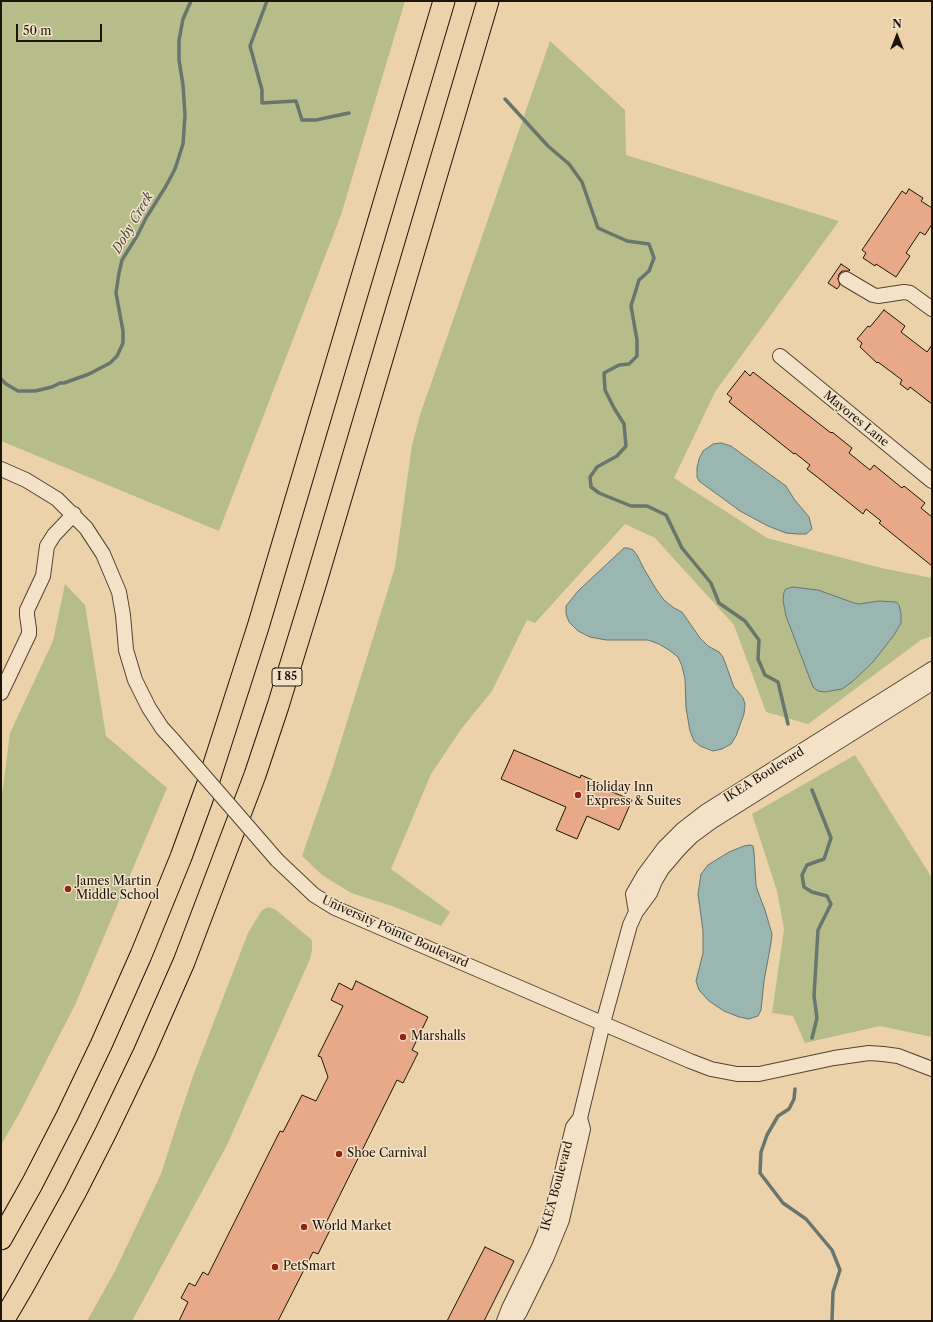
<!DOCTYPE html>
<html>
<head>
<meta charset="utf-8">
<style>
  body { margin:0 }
  #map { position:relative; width:933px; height:1322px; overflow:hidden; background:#ecd2aa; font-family:"Libre Caslon Text",serif }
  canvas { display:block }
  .frame { position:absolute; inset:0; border:2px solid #1e150a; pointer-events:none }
  .north { position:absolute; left:877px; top:16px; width:40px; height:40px; -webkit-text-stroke:3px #f3e2c8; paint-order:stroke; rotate:0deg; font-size:11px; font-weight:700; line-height:16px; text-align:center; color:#1e150a }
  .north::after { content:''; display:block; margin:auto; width:14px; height:18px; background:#1e150a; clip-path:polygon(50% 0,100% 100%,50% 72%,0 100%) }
  .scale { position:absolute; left:16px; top:24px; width:86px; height:18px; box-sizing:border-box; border:2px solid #1e150a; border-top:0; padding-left:5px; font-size:12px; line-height:14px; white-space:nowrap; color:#1e150a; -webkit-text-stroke:3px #f3e2c8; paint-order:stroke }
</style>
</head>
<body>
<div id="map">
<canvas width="933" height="1322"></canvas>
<div class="frame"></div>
<div class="north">N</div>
<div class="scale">50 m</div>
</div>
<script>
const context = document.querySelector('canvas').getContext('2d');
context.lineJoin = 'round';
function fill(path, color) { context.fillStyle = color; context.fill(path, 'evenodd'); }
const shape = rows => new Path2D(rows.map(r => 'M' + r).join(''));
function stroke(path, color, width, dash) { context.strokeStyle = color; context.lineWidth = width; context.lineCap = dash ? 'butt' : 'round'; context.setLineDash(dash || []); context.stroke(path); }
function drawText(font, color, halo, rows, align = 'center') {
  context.font = font + ' "Libre Caslon Text",serif'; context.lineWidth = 3; context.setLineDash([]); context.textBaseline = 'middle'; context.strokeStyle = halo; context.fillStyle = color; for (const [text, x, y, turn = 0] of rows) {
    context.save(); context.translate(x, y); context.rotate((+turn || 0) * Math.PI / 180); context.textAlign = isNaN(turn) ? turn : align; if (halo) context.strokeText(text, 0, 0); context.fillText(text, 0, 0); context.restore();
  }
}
fill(shape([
  [1,1,405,1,341,215,219,531,1,441],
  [550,41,625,110,626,155,839,221,715,392,674,478,767,538,881,568,932,578,932,636,921,640,808,724,766,712,734,625,655,538,625,524,535,623,527,620,492,691,462,728,431,774,391,869,450,912,441,926,392,906,351,893,322,875,302,856,332,770,395,567,412,445,420,415],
  [65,584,85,605,106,736,167,788,75,1005,19,1114,1,1145,1,803,10,733,53,641],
  [855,755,932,878,932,1037,880,1026,805,1043,793,1016,772,1013,784,929,777,891,752,814],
  [269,907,276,910,312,940,312,950,310,959,227,1145,132,1321,87,1321,115,1271,161,1174,176,1127,193,1076,248,933,262,910]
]), '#b6bd8a');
const water = shape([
  [721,443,731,446,786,486,794,499,809,517,812,529,806,534,798,534,786,533,768,526,740,511,699,481,697,477,697,468,699,459,703,451,713,444,721,443],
  [624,548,628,548,633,550,637,555,644,569,656,589,664,600,674,608,682,612,700,638,708,646,719,652,723,657,734,687,743,698,745,704,744,714,736,736,731,744,722,749,713,751,700,746,694,741,690,731,686,708,685,679,682,666,678,657,669,650,659,644,648,640,606,640,590,637,578,631,569,622,566,614,566,606,578,591,624,548],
  [792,587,818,590,854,603,859,604,879,601,896,602,899,605,901,614,901,623,894,635,873,662,853,681,842,689,825,692,818,691,813,687,786,616,783,600,784,592,786,589,792,587],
  [750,845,753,846,754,852,756,885,758,892,765,910,772,934,771,943,764,981,761,1010,758,1016,749,1019,739,1017,724,1011,709,1001,699,990,696,981,703,953,703,931,698,894,701,874,708,865,729,852,744,846,750,845]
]);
fill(water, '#9ab6b1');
stroke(water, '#68766e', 1);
stroke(shape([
  [267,1,250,46,262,90,262,103,296,101,302,120,316,120,349,113],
  [505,99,548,146,569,164,582,182,598,228,627,241,649,244,654,258,649,271,639,280,631,306,637,340,637,356,629,364,619,365,604,373,605,390,614,408,624,424,626,446,617,456,597,467,590,477,591,487,599,493,631,506,647,506,666,515,682,548,711,583,719,603,745,621,759,640,758,659,765,675,778,682,788,724],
  [1,379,6,384,18,391,35,391,52,387,60,383,64,383,89,374,110,363,117,356,123,343,123,331,116,293,119,273,122,260,137,236,146,218,166,186,175,169,183,144,185,115,183,85,179,60,179,40,183,19,191,1],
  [812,790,831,838,824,859,807,865,802,875,804,887,812,892,827,896,831,904,818,930,814,996,817,1018,812,1038],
  [795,1089,794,1099,789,1109,778,1116,767,1135,761,1152,760,1173,783,1203,806,1219,832,1250,840,1270,833,1292,832,1321]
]), '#68766e', 3.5);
const building = shape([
  [909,189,923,198,921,201,932,208,932,224,925,235,920,232,906,253,910,256,896,277,876,264,875,266,863,258,866,253,862,250,902,191,906,194,909,189],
  [841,264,850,270,849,271,842,271,839,274,838,279,840,285,837,289,828,283,841,264],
  [884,310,905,326,901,332,927,352,932,345,932,404,910,387,908,390,900,384,902,380,878,362,877,363,860,347,862,343,857,339,868,326,870,327,884,310],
  [745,371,750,376,753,372,831,433,832,432,852,448,849,453,870,470,874,465,902,488,904,486,925,503,921,508,932,517,932,566,879,523,881,521,866,509,863,514,821,480,807,469,810,465,795,453,794,454,729,402,732,398,727,394,745,371],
  [514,750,580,778,581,775,601,784,600,787,632,800,619,830,587,816,577,839,556,830,566,807,501,779,514,750],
  [356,981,428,1017,412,1050,418,1053,403,1083,397,1080,325,1225,331,1228,318,1254,313,1252,278,1321,179,1321,188,1302,181,1298,189,1283,195,1286,203,1272,208,1275,280,1131,283,1132,302,1095,316,1101,328,1077,321,1057,318,1056,343,1006,331,1000,339,983,352,990,356,981],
  [485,1247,514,1261,484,1321,447,1321,485,1247]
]);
fill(building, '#e8a988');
stroke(building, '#1e150a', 1);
const minor = shape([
  [846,279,873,295,878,296,904,292,910,293,932,309],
  [780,356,932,481],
  [1,469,26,480,57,499,86,528,103,554,119,592,123,615,126,650,135,680,149,708,162,728,173,740],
  [1,693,29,634,29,629,27,615,27,610,43,576,47,546,54,535,74,514],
  [277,860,314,895,335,908,690,1061,711,1069,737,1074,759,1074,834,1058,869,1053,883,1054,898,1056,932,1069],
  [636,912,633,894,644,875,664,848,683,829,705,812,932,669],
  [504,1321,509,1308,539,1247,551,1217,573,1127,580,1118,603,1023,630,925,636,912,650,893,655,881,662,869,680,848,692,836,711,822,932,683],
  [514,1321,520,1312,546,1259,562,1220,583,1129,580,1118]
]);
const highway = shape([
  [1,1239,32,1184,67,1116,101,1045,141,955,181,857,208,783,258,627,444,1],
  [3,1321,23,1287,75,1193,106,1132,144,1053,184,962,255,775,278,706,316,582,488,1]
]);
stroke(minor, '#524432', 16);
stroke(highway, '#1e150a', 23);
stroke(minor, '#f3e2c8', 14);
stroke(highway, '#ecd2aa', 21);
const minorBridge = shape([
  [173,740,277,860]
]);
stroke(minorBridge, '#524432', 16, []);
stroke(minorBridge, '#f3e2c8', 14);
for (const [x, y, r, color] of [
  [578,795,4,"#8f2418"],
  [68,889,4,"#8f2418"],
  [403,1037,4,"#8f2418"],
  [339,1154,4,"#8f2418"],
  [304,1227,4,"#8f2418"],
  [275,1267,4,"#8f2418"]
]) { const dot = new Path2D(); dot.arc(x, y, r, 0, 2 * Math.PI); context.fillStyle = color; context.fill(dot); stroke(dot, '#f3e2c8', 1.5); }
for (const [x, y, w] of [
  [287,677,30]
]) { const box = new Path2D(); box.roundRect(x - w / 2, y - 9, w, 18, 3); context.fillStyle = '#f3e2c8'; context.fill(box); stroke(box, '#1e150a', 1); }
drawText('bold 11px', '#1e150a', null, [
  ["I 85",287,677]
]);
drawText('12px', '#1e150a', '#f3e2c8', [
  ["Mayores Lane",856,419,39],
  ["IKEA Boulevard",764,775,-32],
  ["University Pointe Boulevard",395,932,24],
  ["IKEA Boulevard",557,1186,-75]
]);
drawText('12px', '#1e150a', '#f3e2c8', [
  ["Holiday Inn",586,788],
  ["Express & Suites",586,802],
  ["James Martin",76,882],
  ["Middle School",76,896],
  ["Marshalls",411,1037],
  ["Shoe Carnival",347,1154],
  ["World Market",312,1227],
  ["PetSmart",283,1267]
], 'left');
drawText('italic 13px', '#494d44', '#f3e2c8', [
  ["Doby Creek",133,223,-60]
]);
</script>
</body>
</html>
